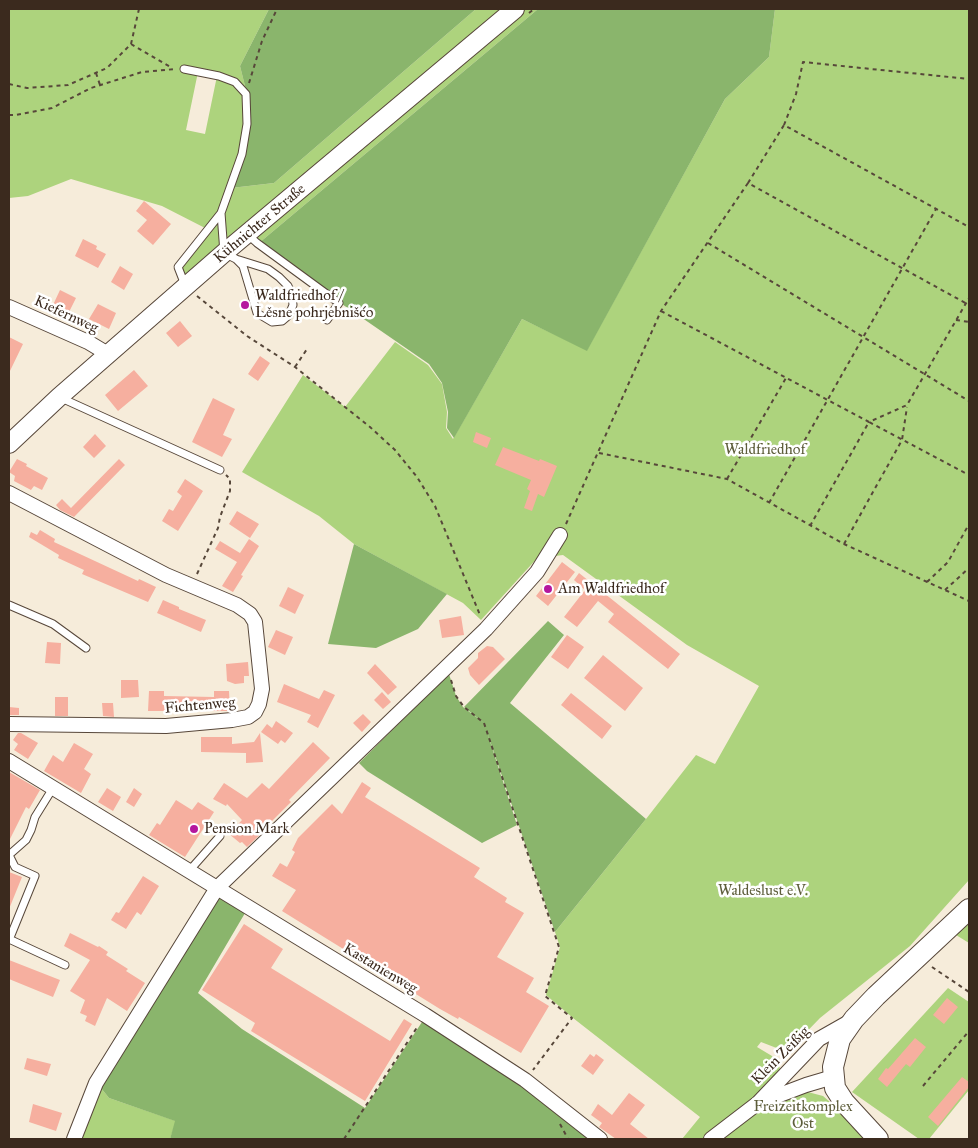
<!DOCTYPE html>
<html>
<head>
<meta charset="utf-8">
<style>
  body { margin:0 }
  #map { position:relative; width:978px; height:1148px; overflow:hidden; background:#f6ecda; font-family:"IM FELL Great Primer",serif }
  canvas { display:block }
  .frame { position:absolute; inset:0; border:10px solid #3b2a1e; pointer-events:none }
</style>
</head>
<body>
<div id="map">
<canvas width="978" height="1148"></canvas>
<div class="frame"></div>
</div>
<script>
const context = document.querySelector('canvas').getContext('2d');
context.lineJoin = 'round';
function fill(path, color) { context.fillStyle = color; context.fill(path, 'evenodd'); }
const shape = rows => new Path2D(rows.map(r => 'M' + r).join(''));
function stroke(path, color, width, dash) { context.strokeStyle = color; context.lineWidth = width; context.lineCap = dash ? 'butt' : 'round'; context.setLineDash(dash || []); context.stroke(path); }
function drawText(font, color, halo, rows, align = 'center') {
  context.font = font + ' "IM FELL Great Primer",serif'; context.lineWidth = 5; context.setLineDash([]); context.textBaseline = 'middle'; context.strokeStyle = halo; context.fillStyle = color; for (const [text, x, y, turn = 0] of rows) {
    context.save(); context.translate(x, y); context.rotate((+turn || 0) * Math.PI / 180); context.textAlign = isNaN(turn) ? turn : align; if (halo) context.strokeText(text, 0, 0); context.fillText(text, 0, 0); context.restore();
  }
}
fill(shape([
  [9,9,269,9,240,66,247,94,247,124,241,154,220,214,224,253,186,287,179,267,207,229,162,206,71,179,28,196,9,198],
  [198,72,217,76,205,134,186,130],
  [476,9,514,9,225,252,222,213,231,188,274,183],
  [517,9,538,9,259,243,253,239],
  [775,9,969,9,969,880,910,946,820,1018,787,1052,761,1042,757,1047,772,1056,780,1068,757,1103,804,1091,823,1096,837,1108,866,1139,682,1139,700,1117,573,1018,546,995,560,947,555,932,646,819,696,755,715,764,759,686,687,645,563,555,547,557,540,555,481,620,463,603,354,544,319,516,242,472,303,375,345,407,395,342,428,365,442,384,447,412,446,428,453,439,522,319,587,350,725,99,769,57],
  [969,921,969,943,956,935],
  [948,988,969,1002,969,1090,929,1139,919,1139,852,1092],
  [97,1083,109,1098,176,1121,170,1139,75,1139]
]), '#add37d');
fill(shape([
  [269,9,476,9,274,183,231,188,242,154,247,94,240,66],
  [538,9,775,9,769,57,725,99,587,351,522,319,454,438,447,428,448,412,442,383,429,364,339,302,259,243],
  [354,544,447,594,418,629,376,648,328,644],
  [548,621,564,635,510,703,646,819,555,932,486,729,517,825,482,843,367,771,359,763,449,674,456,696,463,707,484,723,464,707],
  [217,889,248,908,198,993,242,1029,365,1108,426,1016,600,1139,170,1139,175,1121,109,1098,97,1083]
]), '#8ab56c');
fill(shape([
  [144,201,171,224,153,245,137,231,147,220,136,211],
  [83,239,97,246,96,249,106,254,98,268,75,256],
  [120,266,133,274,124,290,111,282],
  [60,290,76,298,69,312,53,305],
  [98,304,116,313,109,329,89,319],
  [180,321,192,336,178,347,166,333],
  [9,337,23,344,9,373],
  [260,356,270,363,258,381,248,374],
  [134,370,148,386,118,411,105,395],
  [213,398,235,409,223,435,232,439,222,457,192,442],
  [476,432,491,438,487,448,473,442],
  [95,434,106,446,94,458,83,447],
  [503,447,539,461,540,459,557,466,544,497,538,494,532,511,524,508,530,491,527,489,531,480,495,465],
  [17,459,27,464,26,466,48,478,42,490,34,486,31,490,14,481,15,476,9,472],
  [119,459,125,465,74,517,60,510,56,505,62,499,71,508],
  [185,479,203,491,178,531,162,521,169,509,173,511,182,496,177,492],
  [237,511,259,524,250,538,229,524],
  [40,530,55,539,54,542,138,581,139,579,156,587,148,602,82,574,84,570,58,558,59,555,29,537,31,532,37,535],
  [249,539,259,546,241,575,243,576,233,592,222,586,237,562,215,549,220,541,240,553],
  [562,562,575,572,548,606,536,596],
  [579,573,680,654,668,669,608,622,614,614,598,601,577,627,564,617,585,590,574,580],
  [288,587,304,595,295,614,279,606],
  [163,600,179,607,179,609,206,620,201,632,157,613],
  [461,616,464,635,442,638,439,620],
  [276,630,293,637,285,655,268,647],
  [567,635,584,647,568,669,551,657],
  [47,642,61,643,60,664,45,663],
  [487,646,493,647,505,659,479,685,470,675,468,668,478,658,478,653],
  [603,655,643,688,625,711,584,678],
  [248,662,249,676,244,676,244,683,235,684,227,681,226,664],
  [375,664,397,687,388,695,367,673],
  [121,680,138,680,139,697,121,698],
  [284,684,319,699,324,690,335,695,318,728,307,722,311,715,277,702],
  [149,691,164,691,164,696,214,697,214,691,229,691,230,711,148,711],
  [382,692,391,702,383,709,374,700],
  [571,693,612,726,602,739,561,705],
  [55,697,68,697,68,716,55,716],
  [102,703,113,703,114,717,103,716],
  [9,707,19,708,19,715,9,715],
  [363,714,371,722,362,732,353,723],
  [276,721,293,733,285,743,281,740,278,744,261,732,267,724,272,728],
  [18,733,21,733,38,743,28,759,14,750,18,744,13,740],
  [260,733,263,762,246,763,246,753,201,752,201,737,232,737,232,744,254,742],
  [313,742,330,758,289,800,291,802,269,824,270,825,247,847,242,842,240,843,229,834,242,820,227,804,226,806,213,799,224,783,247,798,262,783,269,789],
  [74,743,93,754,84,769,91,774,81,793,44,771,53,755,63,762],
  [9,772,40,790,29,809,26,807,9,841],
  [362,782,371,788,365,797,480,868,474,877,507,898,505,902,524,913,497,957,534,978,526,992,549,1006,521,1053,459,1017,458,1019,440,1009,282,911,296,890,272,876,280,863,287,867,295,852,292,850,298,838,332,804,342,814],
  [107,788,121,797,113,811,98,802],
  [134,788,142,794,134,807,126,802],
  [176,800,192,810,198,802,214,812,185,857,149,835,157,823,160,825],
  [9,872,22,877,9,909],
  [143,876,159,886,141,915,137,912,126,929,111,920,116,912,119,913],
  [244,924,283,949,271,968,390,1041,404,1019,412,1024,365,1101,251,1031,255,1023,202,990],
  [70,933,98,947,99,946,108,952,106,955,128,969,126,971,145,983,127,1011,107,998,95,1026,85,1021,87,1016,80,1013,85,1000,70,991,90,960,64,946],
  [9,960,60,980,53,997,9,979],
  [947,998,958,1007,944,1024,933,1015],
  [915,1038,926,1047,910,1067,906,1064,887,1087,878,1079,886,1068,888,1069],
  [590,1054,594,1057,596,1054,604,1060,593,1075,581,1066],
  [27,1058,51,1064,47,1076,24,1069],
  [962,1077,969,1082,969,1087,938,1126,928,1117],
  [629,1093,645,1105,630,1124,649,1139,616,1139,599,1127,602,1123,591,1115,598,1104,612,1115],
  [33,1104,62,1113,56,1131,29,1122]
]), '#f6af9f');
const service = shape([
  [184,69,219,76,235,82,246,94,247,124,242,154,221,213,178,267,185,285],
  [221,213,224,253,236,259,268,269,279,277,288,286,292,295,293,305,289,315,282,321,272,322,257,313,243,266,236,259],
  [247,234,257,243,339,303,327,320],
  [59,397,220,470],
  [9,605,53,624,86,648],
  [9,855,26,840,31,830,35,817,53,788],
  [189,871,220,836],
  [9,939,65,965],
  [9,940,35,876,15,867,9,855]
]);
const minor = shape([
  [9,307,88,342,108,354],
  [9,493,166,575,237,605,250,614,255,622,262,689,259,704,255,712,248,717,232,720,166,726,9,724],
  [9,761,425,1015,525,1080,600,1139],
  [761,1102,806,1085,833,1077],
  [74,1139,96,1083,217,888,486,629,537,572,560,535],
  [711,1139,758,1103,819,1039,849,1022]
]);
const tertiary = shape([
  [9,444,59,397,224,253,515,9]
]);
const secondary = shape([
  [878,1139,844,1102,835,1088,833,1067,840,1039,854,1019,876,996,969,909]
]);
stroke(service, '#57473a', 9);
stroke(minor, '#57473a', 16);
stroke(tertiary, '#57473a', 20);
stroke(secondary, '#57473a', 22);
stroke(shape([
  [529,13,534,9],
  [131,44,172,68],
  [96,73,100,85],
  [249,83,262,41,277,9],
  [9,84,27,88,68,85,107,68,131,44,139,9],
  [9,115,16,115,52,108,91,88,142,72,176,69],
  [784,125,796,94,803,62,969,79],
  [748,183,784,125,969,227],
  [708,243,969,401],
  [197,296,247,336,295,367,370,427,395,450,417,477,435,506,480,615],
  [661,311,869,422,907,405,969,298],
  [956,320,969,322],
  [295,367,307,349],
  [599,453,727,479,844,544,969,601],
  [727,479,786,378],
  [769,503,936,209],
  [566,524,661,311,748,183,969,305],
  [810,526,869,422,969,475],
  [844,544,902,440,907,407],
  [197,574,218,528,220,517,230,491,230,479,226,475],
  [927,582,948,562,969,524],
  [945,590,969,568],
  [451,680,456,696,464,707,484,723,559,947,545,996,572,1018,533,1070],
  [932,967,969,992],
  [923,1086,969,1031],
  [560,1124,568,1139],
  [344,1139,418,1026]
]), '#57473a', 2, [4, 4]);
stroke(service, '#fff', 7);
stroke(minor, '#fff', 14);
stroke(tertiary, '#fff', 18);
stroke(secondary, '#fff', 20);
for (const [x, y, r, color] of [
  [245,305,5,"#b5179e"],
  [548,589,5,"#b5179e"],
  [194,829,5,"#b5179e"]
]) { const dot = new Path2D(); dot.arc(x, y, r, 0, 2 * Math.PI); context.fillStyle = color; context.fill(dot); stroke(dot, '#fff', 2); }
drawText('15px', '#3b2a1e', '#fff', [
  ["Kühnichter Straße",260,224,-40],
  ["Kiefernweg",66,315,25],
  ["Fichtenweg",200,706,-5],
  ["Kastanienweg",380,969,31],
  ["Klein Zeißig",781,1056,-45]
]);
drawText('15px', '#3b2a1e', '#fff', [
  ["Waldfriedhof /",255,296],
  ["Lěsne pohrjebnišćo",255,313],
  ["Am Waldfriedhof",558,589],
  ["Pension Mark",204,829]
], 'left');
drawText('15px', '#5d5d3a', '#fff', [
  ["Waldfriedhof",765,450],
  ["Waldeslust e.V.",763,891],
  ["Freizeitkomplex",803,1107],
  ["Ost",803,1124]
]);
</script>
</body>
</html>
